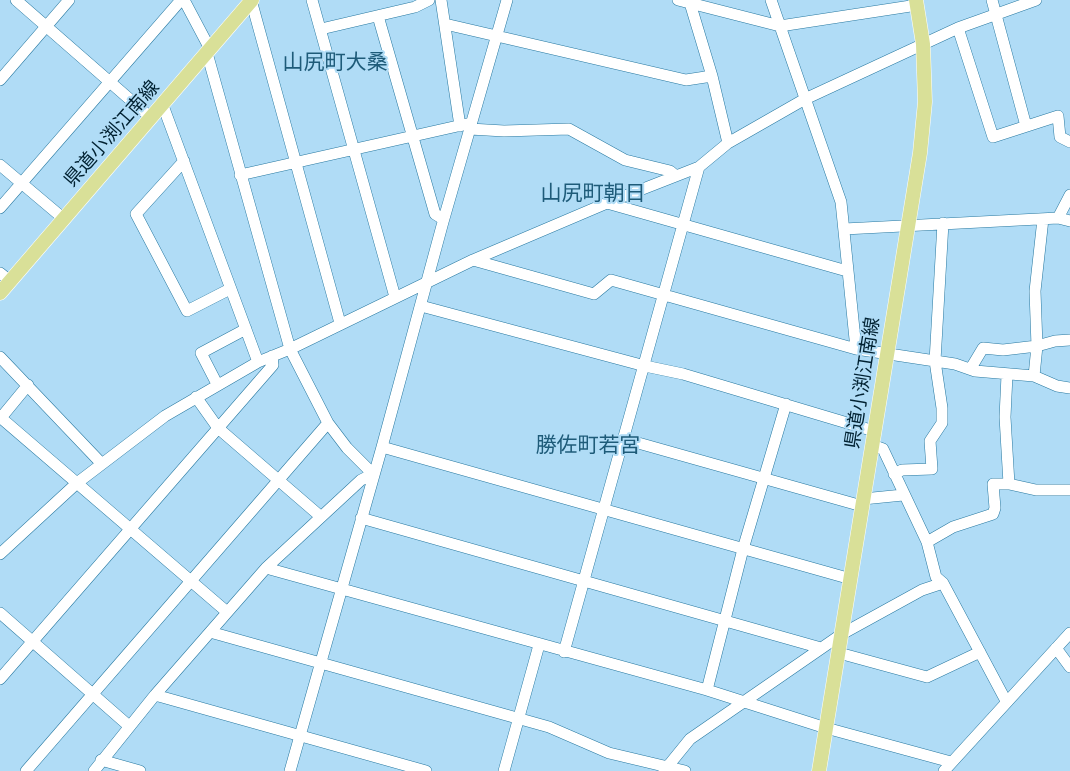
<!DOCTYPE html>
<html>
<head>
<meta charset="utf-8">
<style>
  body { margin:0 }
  canvas { display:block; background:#b0dcf6 }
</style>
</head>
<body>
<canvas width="1070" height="771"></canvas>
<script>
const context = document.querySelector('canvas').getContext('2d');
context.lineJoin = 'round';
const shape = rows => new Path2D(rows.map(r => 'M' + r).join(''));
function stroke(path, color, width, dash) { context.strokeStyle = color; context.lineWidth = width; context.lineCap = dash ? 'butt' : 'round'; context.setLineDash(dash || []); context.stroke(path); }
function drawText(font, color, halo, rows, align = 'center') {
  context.font = font + ' Cabin,"Noto Sans JP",sans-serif'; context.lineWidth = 4; context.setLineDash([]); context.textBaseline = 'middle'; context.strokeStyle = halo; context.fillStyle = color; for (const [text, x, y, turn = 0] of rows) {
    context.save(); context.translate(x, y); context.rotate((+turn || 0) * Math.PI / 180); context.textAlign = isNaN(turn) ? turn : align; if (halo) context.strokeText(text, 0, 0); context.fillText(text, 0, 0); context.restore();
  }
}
const minor = shape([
  [16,0,150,117],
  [184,0,210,49],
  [251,0,340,323],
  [312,0,395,297],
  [441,0,460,126],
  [678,0,780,26,917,5],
  [771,0,841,202,856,349],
  [992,0,1026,126],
  [690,3,712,76,728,143],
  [378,16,435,214,443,219],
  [445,24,686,80,712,76],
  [958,28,993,137,1058,116,1060,137,1070,142],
  [321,29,415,7,429,0],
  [207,53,290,349,328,423,347,448,373,474],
  [0,80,69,0],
  [162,103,258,362],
  [470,129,504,131,569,129,625,160,670,171,676,176],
  [184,161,136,214,187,311,230,289],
  [0,165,64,219],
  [240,175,471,123],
  [607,203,847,271],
  [0,208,181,0],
  [1058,218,1070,195],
  [844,229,1058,218,1070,221],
  [473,260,594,294,611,280,856,349,955,364,975,371,1034,376,1057,386,1070,388],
  [0,273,10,281],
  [421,306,645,366,683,374,874,431],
  [0,357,101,463],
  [971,368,983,348,1003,350,1037,346,1055,341,1070,340],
  [1007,375,1005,417,1009,484],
  [1034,376,1037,346,1035,291,1043,219],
  [217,384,201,353,246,329],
  [196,397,218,428,320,516],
  [0,417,227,612],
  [0,419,28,385],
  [624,439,862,506],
  [872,445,883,449,927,542,936,577,943,583,1006,701],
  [382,447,851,579],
  [894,474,902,470,932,469,930,441,942,423,942,408,935,361,943,223],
  [863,499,903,495],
  [361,518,821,648],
  [927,542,953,527,993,514,995,508,993,484,1009,484,1036,490,1070,490],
  [0,554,77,483,165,416,258,362,290,349,473,260,607,203,699,167,728,143,805,99,958,28,1036,0],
  [266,568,707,690,826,728,951,762],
  [0,613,129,726],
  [210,632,549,727,609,753,685,771],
  [1056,648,1070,667],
  [564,652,699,167],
  [839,653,927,677,980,652],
  [0,679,273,365,272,356],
  [707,690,743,549,786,404],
  [155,695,426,771],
  [101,760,140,771],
  [26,771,328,423],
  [94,771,155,695,266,568,361,480,373,474],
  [290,771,382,447,443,222,507,0],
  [504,771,539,645],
  [664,771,690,739,842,634,922,590,943,583],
  [944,771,1070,633]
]);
const major = shape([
  [0,293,252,0],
  [819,771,920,153,925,102,923,44,916,0]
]);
stroke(minor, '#2879a1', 12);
stroke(major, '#fff', 15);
stroke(minor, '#fff', 11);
stroke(major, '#d9e098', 14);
drawText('19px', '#002131', '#b0dcf6', [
  ["県道小渕江南線",112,134,-49],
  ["県道小渕江南線",863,383,-81]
]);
drawText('21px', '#1e5b79', '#b0dcf6', [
  ["山尻町大桑",335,63],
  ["山尻町朝日",593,194],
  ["勝佐町若宮",588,446]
]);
</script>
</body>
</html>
